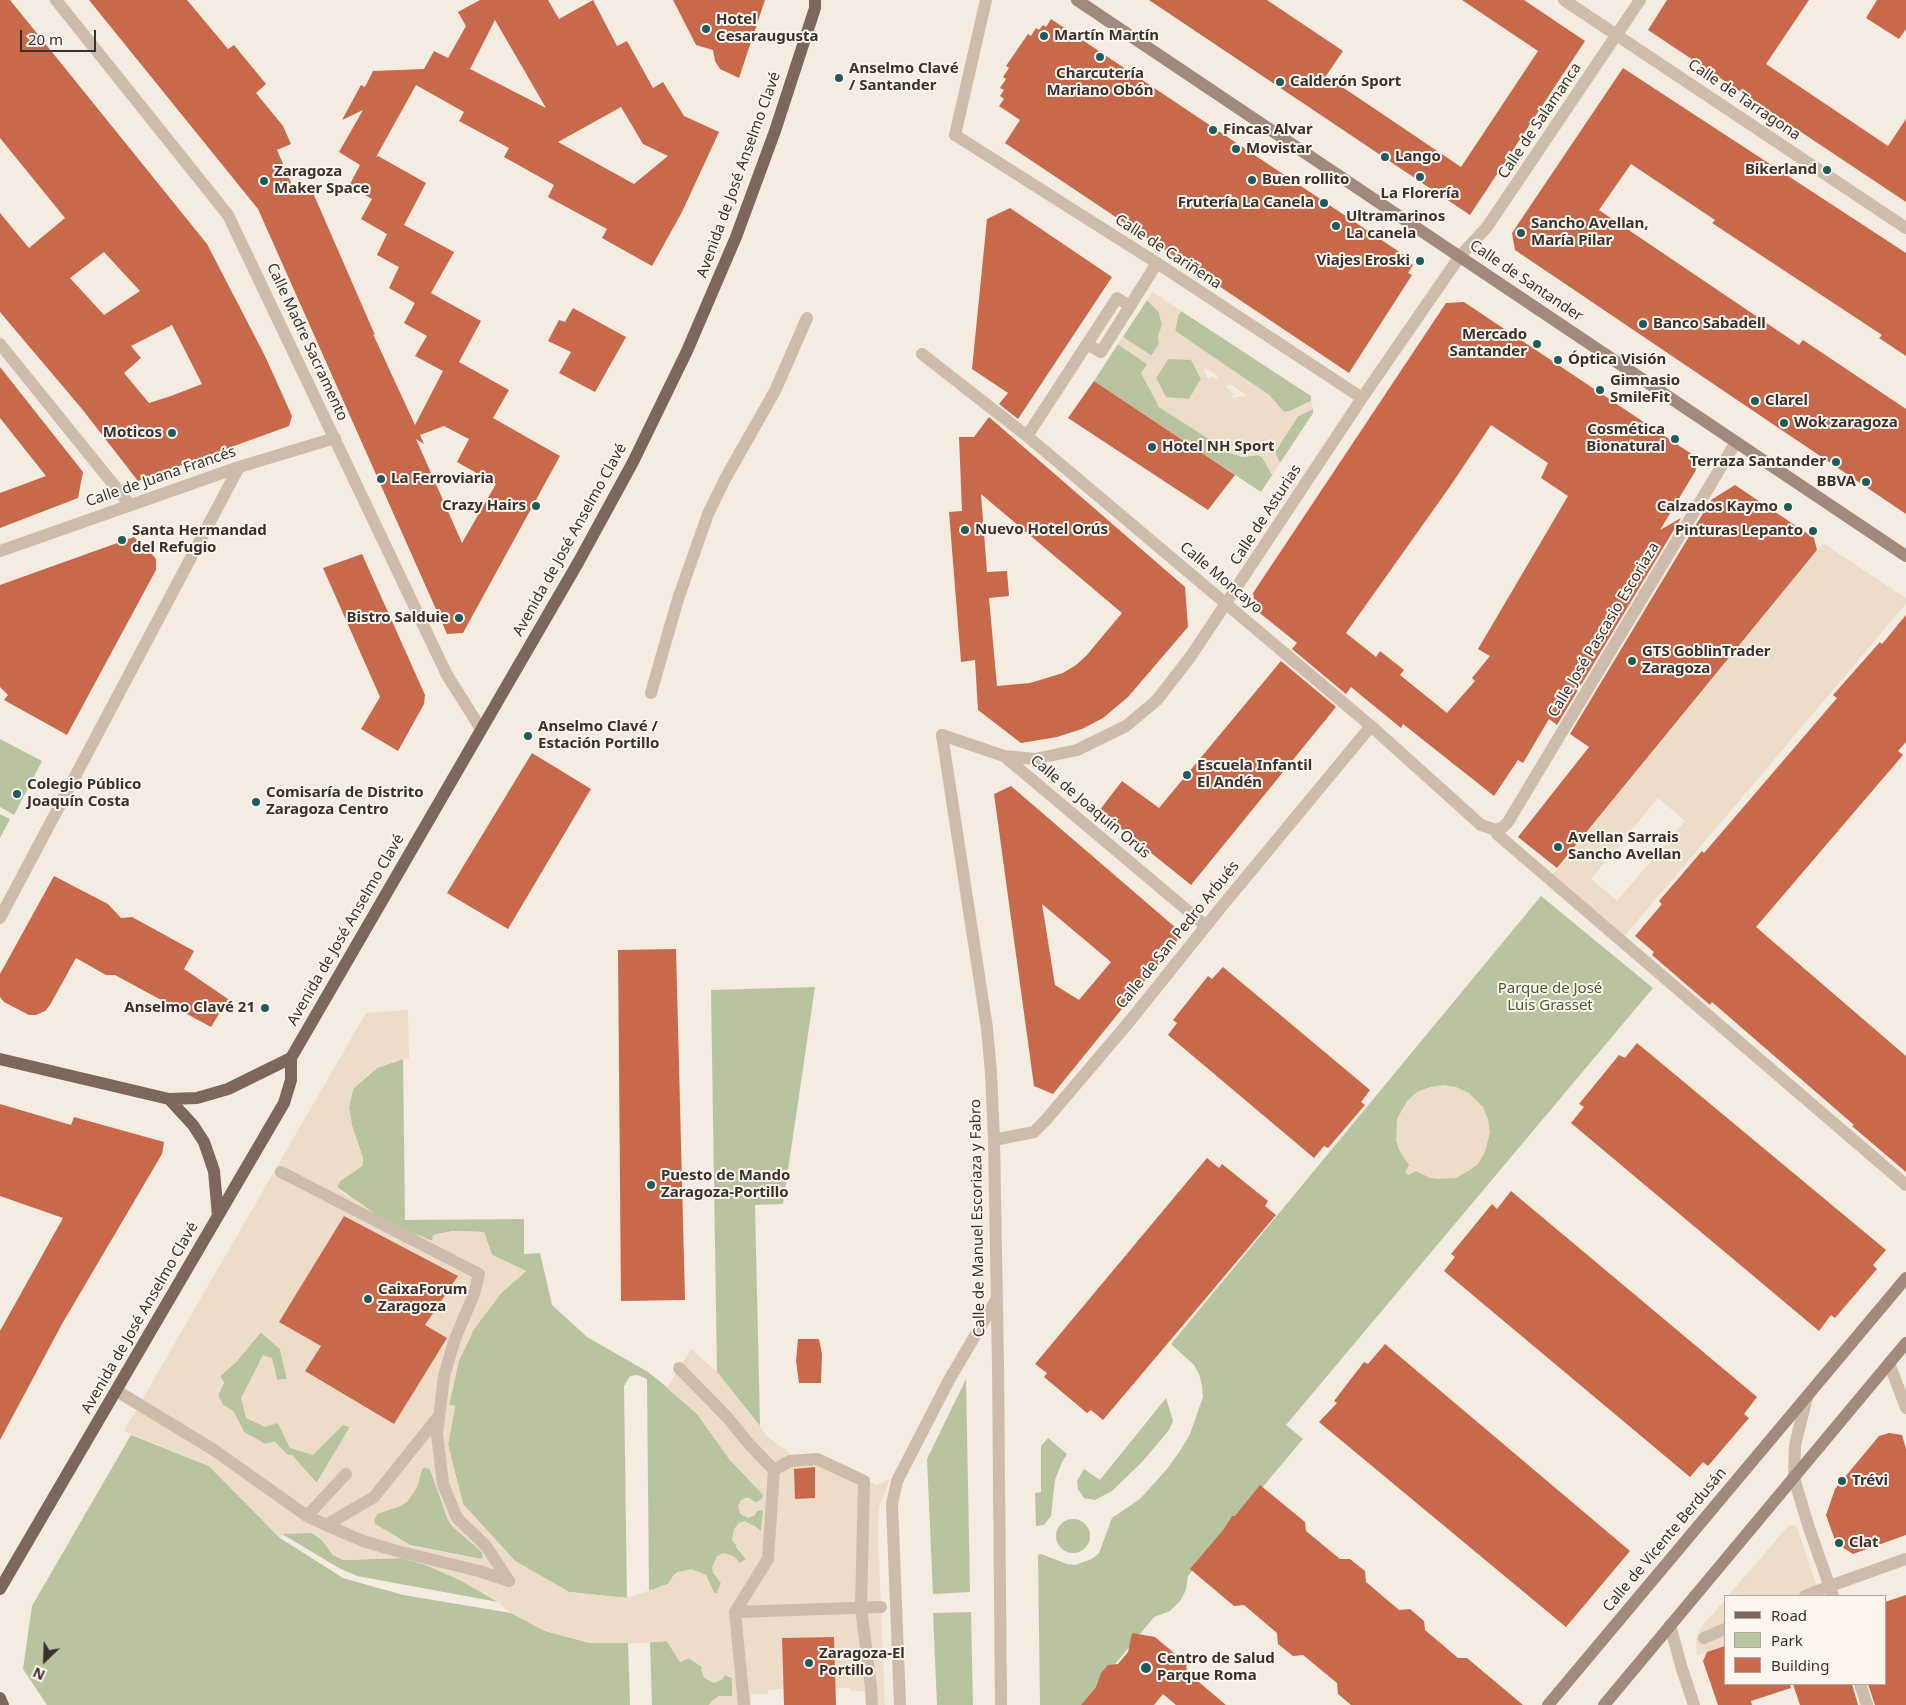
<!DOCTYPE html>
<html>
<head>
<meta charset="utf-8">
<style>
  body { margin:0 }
  #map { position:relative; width:1906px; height:1705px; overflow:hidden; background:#f4ebe1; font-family:"Noto Sans",sans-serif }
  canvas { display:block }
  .legend { position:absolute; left:1724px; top:1595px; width:162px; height:90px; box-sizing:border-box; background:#fbf5ee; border:1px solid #aea6a0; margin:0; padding:6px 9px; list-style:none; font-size:15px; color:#3b302b }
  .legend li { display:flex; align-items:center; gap:10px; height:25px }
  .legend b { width:25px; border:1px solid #aea6a0 }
  .north { position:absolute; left:20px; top:1635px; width:50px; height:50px; -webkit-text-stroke:4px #fbf5ee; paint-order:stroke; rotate:204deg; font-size:14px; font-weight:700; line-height:20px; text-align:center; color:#3b302b }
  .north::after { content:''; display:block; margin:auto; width:18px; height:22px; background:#3b302b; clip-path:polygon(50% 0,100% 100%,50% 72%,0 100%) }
  .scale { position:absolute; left:20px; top:30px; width:76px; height:22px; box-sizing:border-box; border:2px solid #3b302b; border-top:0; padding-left:6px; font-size:15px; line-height:18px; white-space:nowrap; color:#3b302b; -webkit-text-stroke:4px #fbf5ee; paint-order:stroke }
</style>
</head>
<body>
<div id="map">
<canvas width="1906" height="1705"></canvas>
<ul class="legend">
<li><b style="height:6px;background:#7d675c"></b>Road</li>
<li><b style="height:14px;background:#b8c4a0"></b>Park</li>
<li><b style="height:14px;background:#c8694b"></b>Building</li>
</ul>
<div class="north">N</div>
<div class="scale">20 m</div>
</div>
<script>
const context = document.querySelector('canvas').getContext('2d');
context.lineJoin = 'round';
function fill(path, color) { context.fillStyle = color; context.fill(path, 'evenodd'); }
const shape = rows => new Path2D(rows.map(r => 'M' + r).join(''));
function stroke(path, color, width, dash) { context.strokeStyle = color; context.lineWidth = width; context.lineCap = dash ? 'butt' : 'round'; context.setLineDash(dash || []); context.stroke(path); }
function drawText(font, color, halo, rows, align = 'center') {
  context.font = font + ' "Noto Sans",sans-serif'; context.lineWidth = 4; context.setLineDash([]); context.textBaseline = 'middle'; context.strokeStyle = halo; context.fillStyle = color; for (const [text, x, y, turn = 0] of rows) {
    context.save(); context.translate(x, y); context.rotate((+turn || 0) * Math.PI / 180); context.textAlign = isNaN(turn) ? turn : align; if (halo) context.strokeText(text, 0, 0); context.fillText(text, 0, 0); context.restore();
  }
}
fill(shape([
  [1147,300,1159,312,1162,325,1158,337,1159,344,1151,356,1123,337],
  [1181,311,1311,396,1311,401,1290,411,1285,412,1282,410,1269,395,1175,331,1178,316],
  [1118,344,1147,364,1159,407,1242,457,1258,455,1262,457,1272,475,1261,492,1094,381],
  [1168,359,1191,359,1201,379,1189,399,1166,398,1156,378],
  [1313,409,1313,413,1280,463,1275,452,1298,416],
  [0,739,42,761,14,815,0,807],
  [0,814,10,819,0,838],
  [1541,896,1653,988,1286,1425,1303,1439,1188,1576,1186,1590,1180,1601,1170,1611,1154,1617,1081,1705,1040,1705,1038,1555,1041,1554,1067,1564,1075,1565,1092,1559,1099,1553,1112,1518,1140,1499,1167,1469,1180,1451,1190,1434,1203,1397,1202,1385,1199,1374,1194,1365,1171,1344],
  [815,987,783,1204,755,1205,760,1426,717,1372,711,990],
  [403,1059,405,1220,524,1219,524,1254,540,1253,552,1305,587,1337,648,1372,684,1401,698,1415,730,1460,764,1494,762,1499,756,1503,749,1498,754,1516,757,1511,764,1510,761,1531,753,1525,736,1547,746,1559,717,1578,721,1583,717,1593,714,1593,706,1575,678,1572,674,1575,668,1584,649,1591,647,1379,637,1375,630,1376,624,1386,627,1598,569,1592,515,1561,463,1504,448,1445,455,1406,449,1405,459,1360,474,1329,501,1293,526,1271,492,1255,484,1232,453,1231,433,1235,433,1241,398,1231,337,1187,340,1181,362,1166,363,1158,352,1126,349,1107,353,1089,377,1068],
  [261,1332,280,1349,287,1379,277,1380,272,1358,278,1422,290,1448,335,1432,343,1425,350,1427,316,1484,275,1442,265,1444,244,1432,233,1411,223,1405,218,1395,224,1383,220,1376,236,1362],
  [966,1379,970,1592,933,1594,927,1459],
  [1166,1398,1173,1421,1169,1430,1143,1461,1112,1491,1095,1500,1084,1498,1078,1489,1077,1481,1084,1469,1100,1480],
  [131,1435,209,1466,280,1538,343,1578,403,1595,511,1613,545,1631,590,1643,628,1643,630,1705,47,1705,23,1669,32,1606],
  [1048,1438,1067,1454,1062,1462,1055,1480,1051,1516,1044,1525,1036,1526,1035,1493,1041,1492,1041,1446],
  [424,1467,430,1469,448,1520,452,1526,482,1552,483,1557,481,1559,410,1545,375,1524,374,1520,377,1514,417,1487,422,1469],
  '1056 1536a17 17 0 1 1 34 0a17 17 0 1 1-34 0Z',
  [297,1532,312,1533,322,1540,333,1555,343,1560,402,1558,426,1565,460,1580,498,1602,357,1576,339,1568,282,1534],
  [971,1612,973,1705,937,1705,933,1613],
  [667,1641,680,1662,689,1658,702,1667,701,1671,725,1675,732,1678,732,1696,719,1696,712,1701,709,1705,652,1705,650,1642]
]), '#b8c4a0');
fill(shape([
  [1153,292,1181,311,1178,316,1175,331,1269,395,1282,410,1285,412,1290,411,1311,401,1313,409,1298,416,1275,452,1280,463,1272,475,1261,455,1242,457,1232,454,1159,407,1141,373,1147,364,1118,344,1123,337,1152,356,1159,344,1158,337,1162,325,1159,312,1147,300],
  [1168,359,1191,360,1201,379,1189,399,1166,397,1156,378],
  [1203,367,1218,376,1218,380,1211,377,1209,379,1207,378],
  [1230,384,1246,395,1246,396,1232,398,1233,393,1226,387],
  [1823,543,1906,598,1906,604,1621,940,1549,879],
  [1658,798,1685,821,1617,901,1591,879],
  [408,1010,409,1059,398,1060,377,1068,353,1089,349,1107,352,1126,363,1158,362,1166,340,1181,337,1187,341,1192,359,1202,398,1231,419,1235,432,1241,433,1235,453,1231,484,1232,492,1255,526,1271,501,1293,474,1329,459,1360,449,1405,455,1406,448,1445,463,1504,515,1561,569,1592,627,1598,668,1584,678,1572,691,1569,706,1575,714,1593,717,1593,721,1583,713,1573,712,1567,717,1556,723,1553,731,1555,736,1558,740,1564,746,1559,732,1540,734,1529,739,1523,745,1521,761,1531,763,1510,757,1511,754,1516,748,1518,740,1514,738,1506,741,1500,745,1498,749,1498,756,1503,762,1499,763,1495,730,1460,698,1415,667,1388,691,1349,717,1372,767,1436,796,1458,817,1457,877,1485,890,1479,879,1507,878,1537,885,1705,868,1705,867,1691,851,1691,850,1688,835,1688,833,1637,782,1638,783,1689,768,1690,768,1694,751,1694,751,1705,709,1705,712,1701,719,1696,732,1696,732,1678,725,1675,723,1679,714,1683,706,1679,703,1676,702,1667,689,1658,680,1662,667,1641,641,1643,590,1643,545,1631,511,1613,498,1602,460,1580,426,1565,402,1558,343,1560,333,1555,322,1540,312,1533,283,1534,280,1538,209,1466,124,1431,366,1013],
  [344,1216,458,1276,425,1325,446,1338,394,1424,306,1371,321,1346,279,1322],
  [260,1332,280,1349,287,1379,277,1380,272,1358,263,1355,241,1398,246,1418,265,1427,278,1423,290,1448,313,1455,343,1425,350,1427,317,1483,292,1455,287,1455,275,1442,265,1444,244,1432,233,1411,223,1405,218,1395,224,1383,220,1376,236,1362],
  [424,1467,430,1469,448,1520,452,1526,482,1552,483,1557,481,1559,410,1546,375,1524,374,1520,377,1514,401,1506,408,1501,417,1487,422,1469],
  [1443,1085,1456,1087,1469,1093,1483,1107,1488,1119,1490,1133,1485,1152,1478,1164,1470,1170,1456,1178,1440,1179,1430,1178,1416,1171,1408,1175,1405,1172,1409,1165,1399,1150,1396,1140,1397,1119,1407,1101,1417,1092,1430,1087],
  [1789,1525,1793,1525,1797,1528,1820,1596,1728,1596],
  [1725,1600,1725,1646,1697,1655,1696,1641,1701,1627]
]), '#ecdcc8');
fill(shape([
  [0,0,10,0,207,244,265,356,292,416,289,426,138,481,82,409,0,312,0,213,29,248,65,218,0,138],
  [104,252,140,291,104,315,70,278],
  [172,325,202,384,171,396,149,403,124,373,141,358,131,346],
  [89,0,187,0,228,49,234,45,266,84,256,93,283,126,291,144,277,150,295,192,310,186,375,335,373,334,415,425,443,371,415,356,427,336,404,323,415,303,389,288,399,267,377,255,387,234,361,219,372,199,349,186,360,165,339,152,363,110,342,120,361,85,365,87,373,71,424,69,434,51,448,58,466,26,458,12,480,0,548,0,559,19,593,0,617,46,627,41,653,88,663,82,684,116,719,132,682,212,652,266,602,238,607,229,548,197,554,185,504,157,509,148,459,121,464,112,416,85,376,157,378,156,426,183,404,225,454,252,431,293,481,321,459,362,509,390,493,418,560,456,463,633,447,634,258,209],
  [495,20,546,108,470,69],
  [621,107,643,144,668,156,634,184,558,142],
  [444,426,469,439,457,462,496,484,462,543,416,439,424,444,420,435],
  [673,0,765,0,739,78,720,69,715,61,713,50,696,45],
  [1149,0,1267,0,1343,51,1326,76,1461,167,1538,51,1462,0,1524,0,1585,41,1470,215],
  [1667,0,1809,0,1766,64,1888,146,1906,119,1906,202,1648,30],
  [1877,0,1906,0,1906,29,1899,39,1866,18],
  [1051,19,1407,257,1406,261,1413,265,1408,273,1412,275,1349,373,1005,143,1020,120,999,106,1004,99,1000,96,1004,90,1000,88,1006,79,1003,77,1009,68,1006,66,1028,34,1031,36,1036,28,1039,30,1043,25,1046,27],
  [1623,68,1906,253,1906,356,1879,338,1882,335,1712,223,1715,220,1631,164,1599,210,1799,345,1803,340,1906,409,1906,514,1515,250,1512,233],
  [1010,208,1112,277,1018,419,999,404,1008,393,972,369,987,219],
  [1464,302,1693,455,1696,470,1660,530,1681,518,1557,725,1549,719,1523,763,1518,760,1494,796,1403,724,1401,728,1351,687,1346,694,1292,649,1297,643,1256,610,1253,593,1446,303],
  [1491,425,1548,463,1541,478,1568,496,1478,649,1490,656,1472,678,1475,681,1447,713,1400,675,1404,670,1380,651,1376,657,1346,633,1451,485],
  [573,308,626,337,595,392,559,373,571,352,548,341,559,320,565,322],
  [0,367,83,472,78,498,0,528,0,493,46,476,0,418],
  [1094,381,1235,475,1208,510,1068,418],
  [989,417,1185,587,1188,627,1128,697,1103,718,1082,729,1057,737,1021,743,978,710,975,660,961,662,949,512,962,511,959,437,974,437],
  [981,494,1122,613,1086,656,1076,665,1063,673,1030,683,997,686,989,598,1009,596,1007,571,987,572],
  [1735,485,1814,538,1817,550,1557,868,1518,837,1589,747,1570,734,1711,500],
  [134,537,139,542,141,541,156,559,156,570,67,735,4,700,8,695,0,687,0,585],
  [362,554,425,695,424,704,398,751,361,729,380,697,323,568],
  [1906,615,1906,742,1898,751,1903,755,1756,927,1906,1056,1906,1172,1852,1126,1854,1125,1712,1002,1710,1005,1652,955,1654,952,1635,936,1662,904,1659,901,1702,851,1704,853,1837,698,1833,695,1880,642,1882,644],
  [1281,661,1336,707,1191,885,1099,811,1122,781,1159,808],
  [532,753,591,789,508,929,447,893],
  [1011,786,1176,928,1177,941,1053,1094,1034,1086,994,794],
  [1042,904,1111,962,1079,1000,1055,985],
  [54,876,108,904,121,918,132,917,194,951,184,969,228,999,211,1027,115,975,106,975,76,958,50,1005,45,1011,36,1015,29,1015,4,1002,0,997,0,974],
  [676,949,685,1300,621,1301,618,950],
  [1223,967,1370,1090,1361,1102,1365,1105,1328,1148,1324,1146,1314,1158,1168,1035,1177,1023,1173,1020,1208,976,1212,979],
  [1637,1043,1886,1250,1873,1265,1877,1269,1835,1318,1831,1315,1819,1331,1571,1123,1584,1107,1579,1104,1619,1055,1625,1058],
  [0,1104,71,1125,74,1117,164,1142,162,1154,62,1324,0,1440,0,1331,63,1218,0,1196],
  [1207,1158,1219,1168,1222,1164,1268,1201,1265,1206,1276,1215,1103,1420,1091,1410,1087,1413,1044,1377,1047,1373,1035,1364],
  [1511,1191,1757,1397,1744,1414,1749,1418,1708,1466,1703,1462,1690,1477,1444,1271,1455,1257,1451,1254,1492,1204,1497,1209],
  [344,1216,458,1276,425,1325,447,1338,394,1424,305,1371,321,1346,279,1322],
  [798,1339,819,1339,822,1354,821,1383,799,1383,796,1361],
  [1385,1344,1630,1551,1566,1627,1319,1422,1337,1403,1334,1401,1364,1362,1368,1364],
  [1889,1433,1902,1435,1906,1449,1906,1535,1853,1554,1836,1543,1826,1515,1835,1489,1879,1436],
  [815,1467,815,1498,795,1499,794,1469],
  [1260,1485,1305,1522,1306,1531,1340,1559,1350,1559,1365,1571,1366,1582,1399,1610,1410,1609,1424,1621,1425,1630,1458,1658,1467,1658,1523,1705,1351,1705,1338,1694,1337,1683,1303,1655,1293,1656,1278,1644,1277,1633,1244,1605,1234,1606,1190,1569,1224,1529,1232,1516,1235,1516],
  [1906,1595,1906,1705,1875,1705,1868,1684,1885,1684,1885,1602],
  [1132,1633,1155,1637,1186,1663,1187,1672,1226,1705,1176,1705,1163,1694,1154,1705,1081,1705,1096,1687,1101,1673,1108,1665,1118,1664,1128,1652],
  [834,1637,836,1705,784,1705,782,1638],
  [1725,1646,1725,1684,1790,1684,1791,1688,1751,1701,1752,1705,1718,1705,1703,1661,1707,1652],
  [1793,1684,1852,1684,1858,1705,1800,1705]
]), '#c8694b');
stroke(shape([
  [651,693,678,599,708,514,725,479,775,391,807,318],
  [1206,926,1218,911],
  [900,1705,892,1504,897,1481,949,1380,996,1300]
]), '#cdbbac', 12);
stroke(shape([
  [1087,344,1101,352,1130,306],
  [1027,436,1117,298,1130,306,1157,263],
  [1496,830,1497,834,1540,871,1906,1185],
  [1218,911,1371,726],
  [0,918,239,467],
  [281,1172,479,1274,474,1294,455,1339,444,1376,437,1434,443,1484,457,1518,486,1546,509,1581],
  [679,1368,727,1417,749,1444,774,1470],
  [117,1391,214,1450,307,1516,326,1525,363,1541,397,1551,479,1571,509,1581],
  [307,1516,346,1474],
  [326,1525,374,1497,438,1417],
  [1805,1596,1830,1586],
  [735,1612,881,1607],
  [1704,1638,1725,1629],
  [744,1705,735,1612,768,1559,774,1470,790,1461,817,1459,864,1481,861,1608,871,1687,872,1705]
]), '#cdbbac', 12);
stroke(shape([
  [56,0,228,215,447,675,481,729],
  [1564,0,1906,228],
  [955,135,1157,263,1362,398],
  [0,344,130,505],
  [922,354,1027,436,1371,726,1481,825,1496,830,1503,827,1508,822,1736,442],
  [0,551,239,467,335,438],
  [942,735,1004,756,1206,926,1129,1022,1045,1121,1034,1132,994,1140],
  [1004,756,1035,759,1077,750,1126,726,1157,700,1191,656,1362,398,1460,256,1487,227,1640,0],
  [1889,1363,1906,1408],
  [1807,1397,1795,1445,1794,1478,1808,1525,1833,1596],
  [1830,1586,1906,1559],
  [1670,1625,1682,1669,1694,1705],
  [1860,1684,1867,1705]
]), '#cdbbac', 12);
stroke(shape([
  [955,135,986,0],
  [942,735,987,1028,991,1073,994,1140,998,1364,1001,1705]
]), '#cdbbac', 12);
stroke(shape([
  [1077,0,1906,556],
  [1548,1705,1906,1278],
  [1604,1705,1906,1343]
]), '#a18a7d', 12);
stroke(shape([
  [0,1059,169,1099,197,1098,228,1089,291,1058],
  [169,1099,193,1125,204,1142,214,1171,218,1216],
  [0,1589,284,1103,291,1080,291,1058,579,561,633,462,687,351,736,237,775,131,815,8,815,0],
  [0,1698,3,1705]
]), '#7d675c', 12);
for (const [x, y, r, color] of [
  [706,29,5,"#1f5a5e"],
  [1044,36,5,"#1f5a5e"],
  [1100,57,5,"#1f5a5e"],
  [839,78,5,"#1f5a5e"],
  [1280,82,5,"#1f5a5e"],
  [1213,130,5,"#1f5a5e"],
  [1236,149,5,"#1f5a5e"],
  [1385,157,5,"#1f5a5e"],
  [1827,170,5,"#1f5a5e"],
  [1420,177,5,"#1f5a5e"],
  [1252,180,5,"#1f5a5e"],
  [264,181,5,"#1f5a5e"],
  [1324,203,5,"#1f5a5e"],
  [1336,226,5,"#1f5a5e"],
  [1521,233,5,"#1f5a5e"],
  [1420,261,5,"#1f5a5e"],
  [1643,324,5,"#1f5a5e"],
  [1537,344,5,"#1f5a5e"],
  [1558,360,5,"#1f5a5e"],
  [1600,390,5,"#1f5a5e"],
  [1755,401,5,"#1f5a5e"],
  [1784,423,5,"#1f5a5e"],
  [172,433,5,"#1f5a5e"],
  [1675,439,5,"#1f5a5e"],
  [1152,447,5,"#1f5a5e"],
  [1836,462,5,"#1f5a5e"],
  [381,479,5,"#1f5a5e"],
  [1866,482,5,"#1f5a5e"],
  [536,506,5,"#1f5a5e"],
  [1788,507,5,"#1f5a5e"],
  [965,530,5,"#1f5a5e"],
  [1813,531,5,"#1f5a5e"],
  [122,540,5,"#1f5a5e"],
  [459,618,5,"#1f5a5e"],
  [1632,661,5,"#1f5a5e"],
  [528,736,5,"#1f5a5e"],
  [1187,775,5,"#1f5a5e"],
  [17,794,5,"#1f5a5e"],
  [256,802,5,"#1f5a5e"],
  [1558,847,5,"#1f5a5e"],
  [265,1008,5,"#1f5a5e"],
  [651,1185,5,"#1f5a5e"],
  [368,1299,5,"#1f5a5e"],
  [1842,1481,5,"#1f5a5e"],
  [1839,1543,5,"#1f5a5e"],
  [809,1663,5,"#1f5a5e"],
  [1146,1668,6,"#1f5a5e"]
]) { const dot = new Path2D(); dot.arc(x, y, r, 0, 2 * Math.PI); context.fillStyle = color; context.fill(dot); stroke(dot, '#fbf5ee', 2); }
drawText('bold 15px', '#3b302b', '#fbf5ee', [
  ["Hotel",716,20],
  ["Cesaraugusta",716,37],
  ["Martín Martín",1054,36],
  ["Anselmo Clavé",849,69],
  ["/ Santander",849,86],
  ["Charcutería",1100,74,"center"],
  ["Mariano Obón",1100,91,"center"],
  ["Calderón Sport",1290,82],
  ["Fincas Alvar",1223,130],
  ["Movistar",1246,149],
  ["Lango",1395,157],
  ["Bikerland",1817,170,"right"],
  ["Zaragoza",274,172],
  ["Maker Space",274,189],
  ["Buen rollito",1262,180],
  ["La Florería",1420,194,"center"],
  ["Frutería La Canela",1314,203,"right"],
  ["Ultramarinos",1346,217],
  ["La canela",1346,234],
  ["Sancho Avellan,",1531,224],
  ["María Pilar",1531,241],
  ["Viajes Eroski",1410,261,"right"],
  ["Banco Sabadell",1653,324],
  ["Mercado",1527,335,"right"],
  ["Santander",1527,352,"right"],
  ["Óptica Visión",1568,360],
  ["Gimnasio",1610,381],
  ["SmileFit",1610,398],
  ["Clarel",1765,401],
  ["Wok zaragoza",1794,423],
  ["Cosmética",1665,430,"right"],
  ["Bionatural",1665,447,"right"],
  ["Moticos",162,433,"right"],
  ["Hotel NH Sport",1162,447],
  ["Terraza Santander",1826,462,"right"],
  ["La Ferroviaria",391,479],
  ["BBVA",1856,482,"right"],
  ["Crazy Hairs",526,506,"right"],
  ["Calzados Kaymo",1778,507,"right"],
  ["Nuevo Hotel Orús",975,530],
  ["Santa Hermandad",132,531],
  ["del Refugio",132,548],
  ["Pinturas Lepanto",1803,531,"right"],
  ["Bistro Salduie",449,618,"right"],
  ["GTS GoblinTrader",1642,652],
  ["Zaragoza",1642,669],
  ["Anselmo Clavé /",538,727],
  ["Estación Portillo",538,744],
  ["Escuela Infantil",1197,766],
  ["El Andén",1197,783],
  ["Colegio Público",27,785],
  ["Joaquín Costa",27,802],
  ["Comisaría de Distrito",266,793],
  ["Zaragoza Centro",266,810],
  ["Avellan Sarrais",1568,838],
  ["Sancho Avellan",1568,855],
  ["Anselmo Clavé 21",255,1008,"right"],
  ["Puesto de Mando",661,1176],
  ["Zaragoza-Portillo",661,1193],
  ["CaixaForum",378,1290],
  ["Zaragoza",378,1307],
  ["Trévi",1852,1481],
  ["Clat",1849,1543],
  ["Zaragoza-El",819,1654],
  ["Portillo",819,1671],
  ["Centro de Salud",1157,1659],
  ["Parque Roma",1157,1676]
], 'left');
drawText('15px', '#3b302b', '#fbf5ee', [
  ["Calle de Tarragona",1744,100,34],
  ["Calle de Salamanca",1540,121,-56],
  ["Avenida de José Anselmo Clavé",739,175,-70],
  ["Calle de Cariñena",1168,252,33],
  ["Calle de Santander",1526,281,34],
  ["Calle Madre Sacramento",307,342,65],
  ["Calle de Juana Francés",161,477,-19],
  ["Calle de Asturias",1266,515,-57],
  ["Avenida de José Anselmo Clavé",570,540,-61],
  ["Calle Moncayo",1221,578,40],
  ["Calle José Pascasio Escoriaza",1604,630,-59],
  ["Calle de Joaquín Orús",1090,807,40],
  ["Avenida de José Anselmo Clavé",346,930,-60],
  ["Calle de San Pedro Arbués",1178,935,-51],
  ["Calle de Manuel Escoriaza y Fabro",978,1218,-91],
  ["Avenida de José Anselmo Clavé",140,1318,-60],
  ["Calle de Vicente Berdusán",1665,1540,-50]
]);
drawText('15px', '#4a5a2e', '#fbf5ee', [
  ["Parque de José",1550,989],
  ["Luis Grasset",1550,1006]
]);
</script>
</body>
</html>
